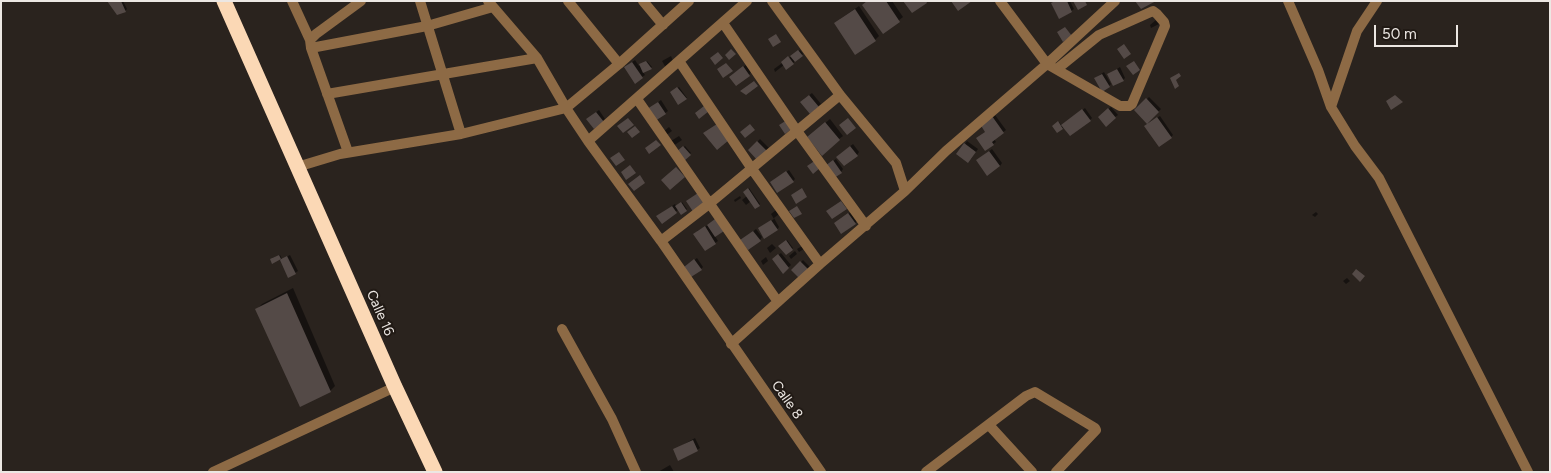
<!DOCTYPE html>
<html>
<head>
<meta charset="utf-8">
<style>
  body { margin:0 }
  #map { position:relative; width:1551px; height:473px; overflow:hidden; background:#2a231e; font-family:Figtree,sans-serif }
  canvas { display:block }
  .frame { position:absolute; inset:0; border:2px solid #ece7e3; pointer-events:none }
  .scale { position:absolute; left:1374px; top:25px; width:84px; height:22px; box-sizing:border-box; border:2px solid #ece7e3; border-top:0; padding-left:6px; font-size:15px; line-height:18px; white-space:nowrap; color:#ece7e3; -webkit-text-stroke:4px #211a15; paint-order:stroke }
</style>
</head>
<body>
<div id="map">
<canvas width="1551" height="473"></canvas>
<div class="frame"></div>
<div class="scale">50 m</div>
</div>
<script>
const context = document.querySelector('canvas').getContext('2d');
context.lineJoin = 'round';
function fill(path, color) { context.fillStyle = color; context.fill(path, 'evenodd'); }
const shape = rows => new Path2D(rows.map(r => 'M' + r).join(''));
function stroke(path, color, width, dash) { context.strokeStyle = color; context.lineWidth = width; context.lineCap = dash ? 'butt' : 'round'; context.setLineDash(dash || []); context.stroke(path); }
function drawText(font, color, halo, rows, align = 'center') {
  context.font = font + ' Figtree,sans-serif'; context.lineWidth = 4; context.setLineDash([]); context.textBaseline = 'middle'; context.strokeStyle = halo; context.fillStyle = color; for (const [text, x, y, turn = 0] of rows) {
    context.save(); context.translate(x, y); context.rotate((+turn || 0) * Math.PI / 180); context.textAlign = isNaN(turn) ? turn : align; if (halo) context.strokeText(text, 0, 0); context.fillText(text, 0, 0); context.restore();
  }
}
fill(shape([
  [109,1,123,1,127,9,125,11],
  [867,1,892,1,903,17,884,32],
  [1055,1,1070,1,1074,9,1071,11],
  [859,6,879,36,875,40,840,19],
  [1156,20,1159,24,1151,28,1150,25],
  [800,50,803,54,793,63,784,65,775,72,774,69],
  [671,56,674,63,666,68,662,61],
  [635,60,639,66,647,61,652,67,643,72,645,75,642,77,628,65],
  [746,65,751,72,749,75,733,74],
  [1120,67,1125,78,1123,80,1109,74],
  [1104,72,1111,84,1109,86,1095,78],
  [679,87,687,98,679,103,671,92],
  [812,93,821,104,810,112,804,99],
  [1149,97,1161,109,1148,122,1136,110],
  [661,100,668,111,656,120,652,107],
  [1111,107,1118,115,1115,117,1102,114],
  [1085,108,1092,118,1090,120,1062,128,1053,126,1059,122,1062,126],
  [599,110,605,119,603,121,590,117],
  [995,115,1006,130,994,139,996,142,993,144,985,149,987,132,982,125],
  [1160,116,1173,135,1171,137,1148,123],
  [830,119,843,136,839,139,812,134],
  [669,127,672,131,665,136,663,132],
  [679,136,682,140,673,146,671,141],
  [760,139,769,148,758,159,749,150],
  [967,141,978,149,971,159,965,144],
  [853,144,859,152,857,155,840,154],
  [685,146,691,153,684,159,677,152],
  [992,149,1002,163,1000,166,980,158],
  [836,159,843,169,841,172,829,164],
  [789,170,795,179,793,181,774,180],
  [749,188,760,204,755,208,751,201,746,205,742,200,747,196,744,192],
  [740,196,741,198,735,202,734,200],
  [682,202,687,209,682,213,679,209,662,222,660,214,675,204,677,207],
  [776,210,779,214,774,218,779,227,777,230,762,226,774,219,771,214],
  [851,212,857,221,855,223,838,221],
  [1316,212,1318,214,1315,217,1312,215],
  [708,225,718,241,705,250,697,231],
  [756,229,762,237,760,240,745,238],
  [787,240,793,248,786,254,780,246],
  [772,244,776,248,770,253,767,248],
  [802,246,804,249,799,252,797,249],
  [795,251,797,254,791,259,789,256],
  [781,253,791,265,783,272,773,259],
  [280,255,282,259,290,255,298,271,295,273,289,276,280,259,272,258],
  [766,257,768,261,763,265,761,261],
  [697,258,703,267,701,269,688,265],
  [803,260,810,267,800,277,793,270],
  [1347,278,1350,281,1346,284,1343,281],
  [293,288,335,386,330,391,256,310,262,304],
  [695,438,700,448,697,450,674,450],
  [670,465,674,472,658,472]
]), '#0007');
fill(shape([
  [107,1,121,1,126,12,117,15],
  [867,1,886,1,900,22,883,34,862,5],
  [903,1,926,1,927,3,912,13],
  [951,1,972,1,958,11],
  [1055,1,1067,1,1072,12,1059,19,1051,3],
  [1073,1,1085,1,1087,5,1078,10],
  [1135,1,1156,1,1141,9],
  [855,9,876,41,855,55,834,23],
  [1065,27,1072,36,1063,42,1057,32],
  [776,34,781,42,773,47,768,39],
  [1124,44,1131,54,1124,59,1117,49],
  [731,49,736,54,729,60,725,55],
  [798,50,803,56,795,62,790,56],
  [718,52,723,58,715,65,710,58],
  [788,56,794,64,786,70,781,62],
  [646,61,652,69,643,73,639,64],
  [1134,61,1140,70,1133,75,1126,66],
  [632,62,643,78,635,84,624,67],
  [726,63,733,71,723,78,717,69],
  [743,66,750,76,736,86,729,77],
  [1117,69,1124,81,1113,86,1107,74],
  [1179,73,1181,76,1176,80,1179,86,1175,89,1170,78],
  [1102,74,1110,87,1102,92,1094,78],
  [754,81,758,86,746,95,740,91],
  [677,87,687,99,678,105,670,92],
  [809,95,819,107,810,114,800,102],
  [1395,95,1403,102,1391,110,1386,101],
  [1146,98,1159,112,1147,124,1157,117,1172,138,1159,147,1144,126,1147,124,1134,110],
  [658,102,666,114,655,121,647,109],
  [704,106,709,111,699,119,695,113],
  [1108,108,1116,118,1106,127,1098,117],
  [1082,109,1091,121,1070,136,1061,125],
  [596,112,604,122,594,129,586,119],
  [992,116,1004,133,992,142,994,145,985,151,976,138,985,132,980,124],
  [628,118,634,125,623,133,617,126],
  [848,118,856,128,847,135,839,125],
  [787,120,793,128,785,134,779,125],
  [1058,121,1063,129,1057,133,1052,126],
  [825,122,840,140,822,156,807,137],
  [717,124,729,140,717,150,703,133],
  [750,124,755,130,745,138,740,132],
  [635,126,640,132,632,138,627,132],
  [656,140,661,145,649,154,645,148],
  [757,141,768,152,758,161,748,150],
  [964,143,976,152,968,163,956,154],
  [683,146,691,155,684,161,676,152],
  [850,146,858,156,844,166,836,157],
  [989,151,1000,166,987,176,976,160],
  [619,152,625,160,616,166,610,158],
  [816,160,821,167,813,174,807,166],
  [833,160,842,173,834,178,825,166],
  [630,165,636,173,626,180,621,172],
  [676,167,685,177,670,190,661,180],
  [786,171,794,182,777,193,770,182],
  [640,175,645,183,634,191,628,184],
  [748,188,760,206,755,209,743,192],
  [802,188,807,197,796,204,791,195],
  [698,193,706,205,694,213,686,201],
  [841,201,847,209,832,219,826,211],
  [681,202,687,211,681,215,675,206],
  [672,206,677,213,662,224,656,216],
  [797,206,802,214,794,218,789,211],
  [848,213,856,224,841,234,834,223],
  [715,219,724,231,715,237,707,225],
  [771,220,778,230,764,239,758,228],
  [705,226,716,244,705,251,693,234],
  [753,231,761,241,748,250,740,240],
  [786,240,793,250,786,255,778,246],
  [778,254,789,268,783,274,772,259],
  [279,255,281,259,287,256,296,274,288,278,280,260,281,259,272,264,270,259],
  [694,259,702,270,691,277,684,267],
  [800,261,809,270,800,279,791,270],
  [1356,269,1365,276,1360,282,1352,274],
  [287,293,331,392,300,407,255,309],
  [693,440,698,451,678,461,673,449]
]), '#544a47');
stroke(shape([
  [292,1,310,40,311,48,348,152],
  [420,1,461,134],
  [488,1,537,58,566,108,588,141,661,241,821,472],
  [568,1,619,64],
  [643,1,663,25],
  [772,1,840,95,896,163,905,191],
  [1000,1,1047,64,1120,106,1129,106,1132,104,1165,26,1164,22,1157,14,1153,11,1099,35,1057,69],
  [1288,1,1318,70,1331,107,1355,146,1379,178,1528,472],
  [723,23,797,131,866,226],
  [310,40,316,34,361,1],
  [311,48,427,26,493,7],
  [679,61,752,169,820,264],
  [327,94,537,58],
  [637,99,778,302],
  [1331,107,1357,31,1377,1],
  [588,141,747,1],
  [297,167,340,154,461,134,566,108,619,64,689,1],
  [661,241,709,204,840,95],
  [562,329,612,419,636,472],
  [731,344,820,264,905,191,946,151,1047,64,1115,1],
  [989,425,1032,472],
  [213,472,395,387],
  [926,472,1026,396,1035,392,1095,428,1096,430,1056,472]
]), '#8d6a45', 10);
stroke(shape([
  [224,1,395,387,435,472]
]), '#fbd8b5', 15);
drawText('14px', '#ece7e3', '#211a15', [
  ["Calle 16",380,313,66],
  ["Calle 8",787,400,55]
]);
</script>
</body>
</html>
